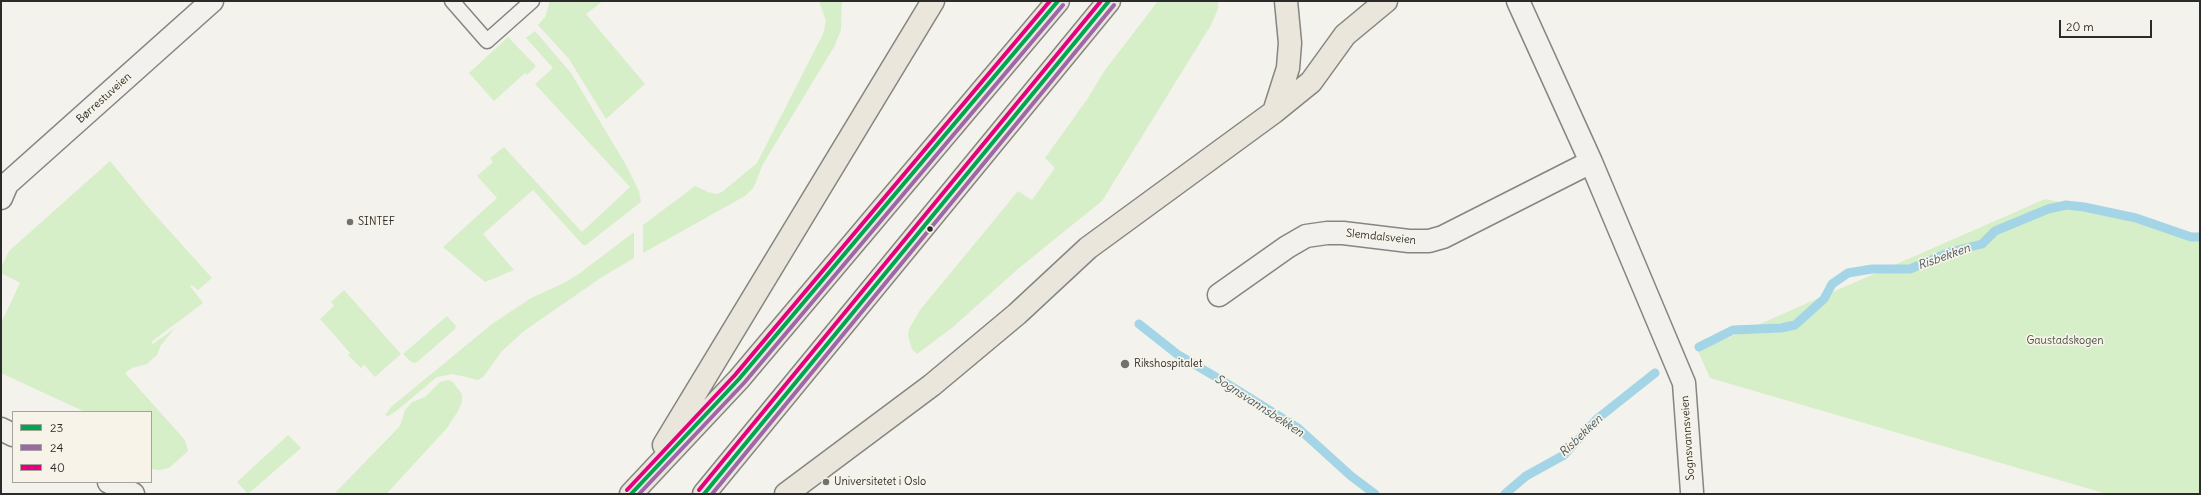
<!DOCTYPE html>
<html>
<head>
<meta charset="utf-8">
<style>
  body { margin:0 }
  #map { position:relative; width:2201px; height:495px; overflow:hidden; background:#f4f2ec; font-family:Delius,sans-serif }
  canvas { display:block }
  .frame { position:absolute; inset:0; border:2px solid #2b2b2b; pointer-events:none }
  .legend { position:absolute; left:12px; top:411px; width:140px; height:72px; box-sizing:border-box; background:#f7f3e8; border:1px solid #a5a39c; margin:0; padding:5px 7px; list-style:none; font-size:12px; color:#2b2b2b }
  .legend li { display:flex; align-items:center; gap:8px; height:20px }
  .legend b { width:20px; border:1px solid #a5a39c }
  .scale { position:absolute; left:2059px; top:20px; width:93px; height:18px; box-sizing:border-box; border:2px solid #2b2b2b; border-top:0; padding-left:5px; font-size:12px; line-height:14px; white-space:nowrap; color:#2b2b2b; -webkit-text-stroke:3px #f7f3e8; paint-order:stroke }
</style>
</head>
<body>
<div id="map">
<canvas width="2201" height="495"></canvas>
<div class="frame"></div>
<ul class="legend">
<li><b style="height:5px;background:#00a651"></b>23</li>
<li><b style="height:5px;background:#a066aa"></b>24</li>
<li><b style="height:5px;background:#e5007d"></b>40</li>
</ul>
<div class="scale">20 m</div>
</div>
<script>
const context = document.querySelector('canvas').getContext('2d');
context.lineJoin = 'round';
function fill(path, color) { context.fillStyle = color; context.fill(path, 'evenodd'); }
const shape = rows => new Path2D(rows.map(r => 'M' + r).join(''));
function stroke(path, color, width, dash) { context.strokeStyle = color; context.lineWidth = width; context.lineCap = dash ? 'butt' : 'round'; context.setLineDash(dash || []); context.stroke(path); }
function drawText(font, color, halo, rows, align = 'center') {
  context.font = font + ' Delius,sans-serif'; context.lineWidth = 3.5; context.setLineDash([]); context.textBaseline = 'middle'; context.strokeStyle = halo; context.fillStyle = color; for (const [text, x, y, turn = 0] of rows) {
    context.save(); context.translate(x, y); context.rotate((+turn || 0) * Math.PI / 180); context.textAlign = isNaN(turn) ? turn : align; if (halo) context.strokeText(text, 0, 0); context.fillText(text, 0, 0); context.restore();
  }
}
fill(shape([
  [550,1,603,1,586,14,645,84,606,119,569,59,538,25,545,17],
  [819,1,842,1,841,30,834,47,763,164,754,187,745,196,643,253,643,225,695,186,708,192,716,194,722,192,757,163,823,34,826,21],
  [1158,1,1218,1,1218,9,1211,25,1102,201,1019,268,953,327,917,354,912,349,908,336,909,329,920,310,1018,191,1032,200,1055,168,1045,158,1088,98,1105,70],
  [535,31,571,73,626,165,639,191,641,202,586,245,583,245,533,190,483,234,514,270,485,282,443,247,497,198,477,176,493,162,490,158,504,147,582,232,630,187,535,84,553,68,526,38],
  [508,37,536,66,527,75,525,73,494,101,469,73],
  [110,161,148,207,212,278,198,290,192,285,190,286,203,303,151,342,153,344,175,328,161,345,157,355,147,364,132,368,125,373,185,440,188,451,169,468,160,470,151,469,151,412,85,412,1,373,1,323,20,283,1,273,1,268,9,251],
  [2045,199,2136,218,2191,237,2200,237,2200,494,2107,494,1710,378,1698,351],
  [634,232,634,258,602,277,524,331,502,351,483,377,478,380,453,374,437,377,395,412,388,416,385,415,391,407,492,324,531,298,566,282,580,273],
  [344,290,401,354,375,377,364,365,361,368,348,355,350,353,320,319,334,306,331,302],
  [447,316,456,326,455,329,416,363,411,362,403,354],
  [448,380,453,382,462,394,462,402,458,411,447,428,391,489,387,494,334,494,400,426,405,410,412,402,425,397,440,382],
  [288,435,301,448,248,494,237,482]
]), '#d6efc8');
stroke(shape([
  [1139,324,1177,354,1226,383,1298,428,1351,476,1375,494],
  [1699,347,1733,330,1781,328,1795,325,1824,299,1832,284,1848,273,1872,269,1910,269,1950,252,1982,244,1995,231,2048,209,2066,205,2084,207,2136,218,2191,237,2200,237],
  [1505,494,1526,476,1564,455,1597,419,1655,373]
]), '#a4d5e6', 9);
const service = shape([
  [452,1,487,41,532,1]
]);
const minor = shape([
  [1518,1,1591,162,1684,383,1692,492],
  [1,198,7,184,212,1],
  [1219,295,1287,247,1306,236,1327,233,1343,233,1409,241,1429,241,1443,237,1591,162],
  [1,429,13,435],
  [109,482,133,494]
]);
const trunk = shape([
  [1274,112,1288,68,1290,43,1286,1],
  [664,445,933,1],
  [631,494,739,379,1058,1],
  [704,494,1109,1],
  [786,494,932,385,1017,314,1088,248,1274,112,1311,82,1345,35,1386,1]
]);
stroke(service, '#858582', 17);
stroke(minor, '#858582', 25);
stroke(trunk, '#858582', 25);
stroke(service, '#f2f1ed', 14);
stroke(minor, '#f2f1ed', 22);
stroke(trunk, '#ebe6db', 22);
stroke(shape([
  [631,494,739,379,1058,1],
  [704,494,1109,1]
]), '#00a651', 4);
stroke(shape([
  [639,494,744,383,1063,5],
  [712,494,1114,5]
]), '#a066aa', 4);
stroke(shape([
  [627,490,735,375,1050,1],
  [699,490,1101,1]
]), '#e5007d', 4);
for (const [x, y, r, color] of [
  [350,222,4,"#71716f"],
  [930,229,3.5,"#2b2b2b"],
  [1125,364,5,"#71716f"],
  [826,482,4,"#71716f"]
]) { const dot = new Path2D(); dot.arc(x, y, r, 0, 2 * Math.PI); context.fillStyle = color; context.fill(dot); stroke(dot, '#f7f3e8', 1.5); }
drawText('11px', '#2b2b2b', '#f7f3e8', [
  ["Børrestuveien",104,98,-42],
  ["Slemdalsveien",1381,237,6],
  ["Sognsvannsveien",1688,438,-94]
]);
drawText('11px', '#2b2b2b', '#f7f3e8', [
  ["SINTEF",358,222],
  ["Rikshospitalet",1134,364],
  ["Universitetet i Oslo",834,482]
], 'left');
drawText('11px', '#485244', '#f7f3e8', [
  ["Gaustadskogen",2065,341]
]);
drawText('italic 12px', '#455a62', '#f7f3e8', [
  ["Risbekken",1944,257,-20],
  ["Sognsvannsbekken",1259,406,33],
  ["Risbekken",1581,436,-44]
]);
</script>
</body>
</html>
